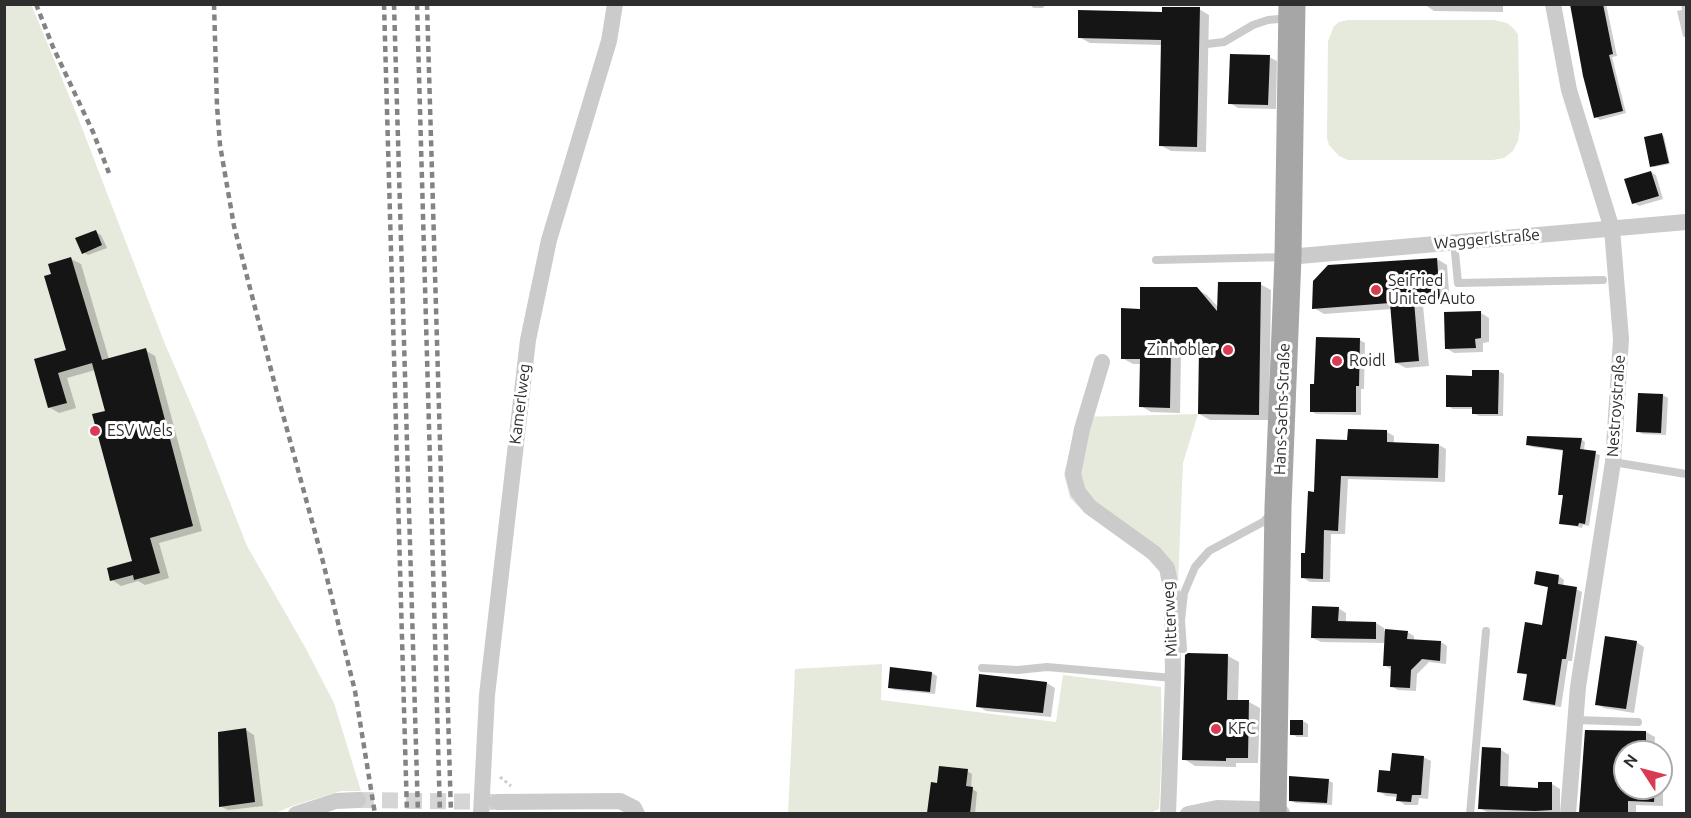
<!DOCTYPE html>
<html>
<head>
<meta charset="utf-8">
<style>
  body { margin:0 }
  #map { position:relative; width:1691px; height:818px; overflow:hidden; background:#fff; font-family:Ubuntu,sans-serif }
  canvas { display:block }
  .frame { position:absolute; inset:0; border:6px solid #2e2e2e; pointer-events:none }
  .north { position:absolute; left:1613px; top:740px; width:60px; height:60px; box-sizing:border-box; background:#fff; border:2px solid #ababab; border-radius:50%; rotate:306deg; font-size:16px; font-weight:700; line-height:24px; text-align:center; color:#2e2e2e }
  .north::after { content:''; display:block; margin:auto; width:21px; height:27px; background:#d93c52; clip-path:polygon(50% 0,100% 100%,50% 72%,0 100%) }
</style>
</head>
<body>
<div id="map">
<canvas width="1691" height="818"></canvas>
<div class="frame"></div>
<div class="north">N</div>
</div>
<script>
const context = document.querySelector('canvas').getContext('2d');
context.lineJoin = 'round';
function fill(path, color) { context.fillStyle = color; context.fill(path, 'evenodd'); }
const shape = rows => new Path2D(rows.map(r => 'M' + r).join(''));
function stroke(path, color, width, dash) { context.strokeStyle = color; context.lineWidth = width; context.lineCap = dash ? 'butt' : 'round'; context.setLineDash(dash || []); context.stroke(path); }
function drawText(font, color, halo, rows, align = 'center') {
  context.font = font + ' Ubuntu,sans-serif'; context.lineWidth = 6; context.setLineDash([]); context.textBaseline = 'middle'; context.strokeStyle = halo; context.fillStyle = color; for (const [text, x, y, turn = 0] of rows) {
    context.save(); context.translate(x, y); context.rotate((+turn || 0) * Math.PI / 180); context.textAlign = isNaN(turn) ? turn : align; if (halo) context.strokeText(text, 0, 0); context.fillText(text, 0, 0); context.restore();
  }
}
fill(shape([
  [31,4,77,115,165,344,196,416,247,546,305,647,334,703,361,791,341,791,295,805,275,813,5,813,4,5],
  [1348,20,1494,20,1507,23,1513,28,1518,34,1520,129,1518,141,1513,151,1504,158,1493,160,1348,160,1339,156,1329,145,1327,138,1328,41,1334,26,1339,22],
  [1198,414,1183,463,1178,583,1160,571,1136,547,1081,509,1070,498,1064,474,1078,417],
  [882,664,881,700,1056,722,1063,675,1161,687,1162,747,1159,809,1150,813,788,814,795,669]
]), '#e5eadc');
fill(shape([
  [1424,4,1503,4,1503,12,1434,11],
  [1570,4,1606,4,1617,56,1612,57,1626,113,1600,120,1596,117],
  [1681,4,1686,4,1686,38,1683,36,1677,11,1682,10],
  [1199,9,1209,15,1206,152,1171,151,1160,145,1162,45,1090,43,1079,37,1163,13],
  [1269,57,1277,61,1276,109,1238,108,1230,103],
  [1662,135,1664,136,1670,164,1654,167,1652,166],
  [1651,172,1656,175,1663,199,1639,206,1634,203],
  [96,232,101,235,107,248,88,255,83,252],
  [71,259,81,264,109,359,145,350,155,356,202,531,159,543,169,578,145,585,138,581,121,586,112,580,133,562,107,412,95,370,67,378,76,408,59,413,49,407,36,360,68,351,53,275],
  [1437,259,1447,265,1450,304,1423,306,1429,366,1406,368,1396,363,1392,309,1324,314,1314,308],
  [1260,284,1271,290,1269,420,1210,420,1199,414,1200,353,1181,353,1180,413,1151,412,1141,406,1142,364,1133,364,1122,358,1142,310,1196,289,1207,295,1219,308],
  [1481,313,1489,318,1489,342,1483,343,1483,352,1454,353,1446,348],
  [1317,339,1360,340,1365,343,1364,389,1361,389,1361,415,1316,414,1311,411,1316,385],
  [1498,371,1504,374,1503,416,1479,416,1473,413,1473,409,1453,409,1448,406,1474,377],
  [1663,395,1668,398,1666,435,1643,434,1637,431],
  [1387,432,1394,436,1394,444,1439,445,1446,449,1445,482,1348,479,1345,534,1331,534,1330,582,1310,582,1302,577,1315,493,1349,441],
  [1581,439,1585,442,1584,451,1600,455,1589,526,1583,525,1582,528,1561,523,1565,497,1560,494,1564,451,1532,447,1528,444],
  [1559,576,1564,580,1563,587,1576,589,1582,592,1572,661,1568,661,1561,707,1531,703,1525,699,1529,676,1519,672,1543,627,1549,588,1535,584],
  [1338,608,1346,613,1346,623,1376,623,1384,628,1384,631,1407,632,1414,636,1414,641,1441,642,1447,646,1446,664,1429,662,1417,674,1416,691,1398,690,1391,686,1392,670,1384,665,1386,643,1321,642,1313,638],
  [1636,642,1644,647,1634,713,1604,708,1597,704],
  [1228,656,1239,662,1238,701,1249,702,1260,708,1258,763,1236,763,1236,767,1195,766,1184,759],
  [932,673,937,676,935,694,895,690,889,687],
  [1047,683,1055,688,1051,717,986,711,978,706],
  [1303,721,1308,724,1308,737,1297,737,1292,734],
  [246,730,254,735,263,806,228,810,220,806],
  [1587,731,1646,732,1655,737,1654,752,1625,752,1625,788,1661,788,1663,789,1663,806,1636,805,1636,814,1582,814],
  [1501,750,1509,755,1508,788,1540,789,1552,784,1560,789,1560,814,1491,814,1479,808],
  [1423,757,1431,761,1428,799,1419,798,1418,805,1405,805,1398,800,1398,797,1386,796,1379,791,1392,773],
  [967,771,972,774,971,788,977,792,975,814,929,814,932,784,938,785],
  [1328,780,1333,783,1332,805,1296,803,1290,800]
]), '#0003');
fill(shape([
  [1570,4,1603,4,1613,54,1609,55,1623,111,1594,118,1583,76],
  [1162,7,1200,7,1197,147,1159,146,1161,40,1078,38,1078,10,1162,12],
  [1230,54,1270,55,1268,105,1228,104],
  [1662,133,1669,163,1650,167,1644,137],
  [1651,171,1659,196,1632,204,1624,179],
  [96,230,102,245,82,254,75,238],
  [71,257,102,360,146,348,193,526,150,538,160,573,134,580,133,575,110,581,107,568,132,561,92,414,105,411,92,363,58,373,67,403,48,408,34,359,66,350,44,276,51,274,48,264],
  [1437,258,1440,299,1414,301,1419,361,1395,363,1390,303,1312,309,1313,281,1328,265],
  [1218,282,1261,282,1259,415,1198,414,1199,348,1171,348,1170,408,1139,407,1140,359,1121,359,1121,308,1140,309,1140,287,1197,287,1217,311],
  [1481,311,1481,338,1475,339,1476,348,1445,349,1444,312],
  [1316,337,1360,338,1359,386,1356,386,1356,412,1310,412,1310,384,1314,384],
  [1472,370,1499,370,1498,414,1472,414,1472,407,1446,407,1446,375,1472,376],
  [1638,393,1663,394,1661,433,1636,432],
  [1348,429,1387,430,1387,442,1439,444,1438,478,1341,476,1338,531,1324,530,1323,579,1301,578,1301,553,1305,553,1308,491,1314,492,1316,439,1347,440],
  [1527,436,1582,438,1580,449,1596,451,1585,524,1579,523,1578,526,1559,524,1563,495,1558,495,1563,450,1526,445],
  [1536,571,1559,575,1558,584,1577,587,1566,659,1562,659,1555,705,1523,700,1527,674,1517,673,1525,622,1542,625,1548,587,1534,584],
  [1312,606,1339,607,1338,621,1376,622,1376,639,1311,638],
  [1385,629,1408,631,1407,639,1441,641,1440,661,1422,659,1411,670,1410,688,1390,687,1391,666,1383,666],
  [1605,636,1637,641,1626,709,1595,705],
  [1188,653,1228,654,1227,700,1249,700,1248,758,1226,758,1226,761,1182,760,1185,655],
  [890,667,932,672,930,692,888,688],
  [979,674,1047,682,1043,713,976,707],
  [1290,720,1303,720,1303,735,1290,735],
  [246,728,255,802,219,807,218,732],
  [1585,730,1646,731,1646,752,1625,752,1625,788,1655,788,1654,802,1628,801,1628,813,1579,813],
  [1482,747,1501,748,1500,786,1538,788,1538,782,1552,782,1552,810,1535,811,1478,809],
  [1392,753,1424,756,1421,795,1412,795,1411,802,1396,801,1397,794,1377,792,1379,770,1390,771],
  [939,766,968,769,966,786,973,787,970,813,927,813,931,782,937,783],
  [1289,776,1329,779,1327,803,1289,801]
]), '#151515');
stroke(shape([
  [358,800,496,802]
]), '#d5d5d5', 16, [16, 8]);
stroke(shape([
  [500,777,511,786]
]), '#cbcbcb', 3, [3, 3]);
stroke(shape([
  [1035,4,1041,4],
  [1207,44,1224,42,1253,25,1268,20,1289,18],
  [1454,242,1458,283,1603,280],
  [1156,260,1285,257],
  [1613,462,1686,474],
  [1183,649,1181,620,1184,593,1195,567,1209,551,1263,522,1272,513],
  [982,668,1018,670,1047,667,1173,678],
  [1576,720,1638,722],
  [1470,814,1486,631]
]), '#cbcbcb', 8);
stroke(shape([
  [1553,4,1569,90,1612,229,1621,339,1613,462,1578,687,1568,814],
  [1288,257,1686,222],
  [1102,362,1082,429,1073,474,1078,492,1090,507,1154,553,1167,568,1172,593,1173,678,1168,814],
  [497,802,620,801,634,808,637,814],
  [296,814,336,801,358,800],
  [481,814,487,695,528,340,549,240,609,41,615,4],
  [1188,814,1217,808,1257,809,1282,813]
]), '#cbcbcb', 16);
stroke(shape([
  [1273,814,1278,507,1288,257,1292,4]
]), '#a6a6a6', 27);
stroke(shape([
  [36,4,53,47,93,132,109,173],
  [214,4,217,106,220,145,234,226,276,389,322,558,355,691,375,814],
  [384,4,407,814],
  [394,4,418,814],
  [417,4,440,814],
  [427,4,451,814]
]), '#838383', 4.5, [6, 4.5]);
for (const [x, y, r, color] of [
  [1376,290,6,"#d93c52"],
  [1228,350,6,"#d93c52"],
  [1337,361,6,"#d93c52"],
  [95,431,6,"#d93c52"],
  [1216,729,6,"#d93c52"]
]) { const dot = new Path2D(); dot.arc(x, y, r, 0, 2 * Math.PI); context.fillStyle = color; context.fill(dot); stroke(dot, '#fff', 2); }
drawText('16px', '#2e2e2e', '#fff', [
  ["Waggerlstraße",1487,239,-5],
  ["Kamerlweg",520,404,-83],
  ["Nestroystraße",1616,406,-86],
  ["Hans-Sachs-Straße",1282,409,-88],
  ["Mitterweg",1170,619,-93]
]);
drawText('16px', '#2e2e2e', '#fff', [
  ["Seifried",1388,281],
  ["United Auto",1388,299],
  ["Zinhobler",1216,350,"right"],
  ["Roidl",1349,361],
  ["ESV Wels",107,431],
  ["KFC",1228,729]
], 'left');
</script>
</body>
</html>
